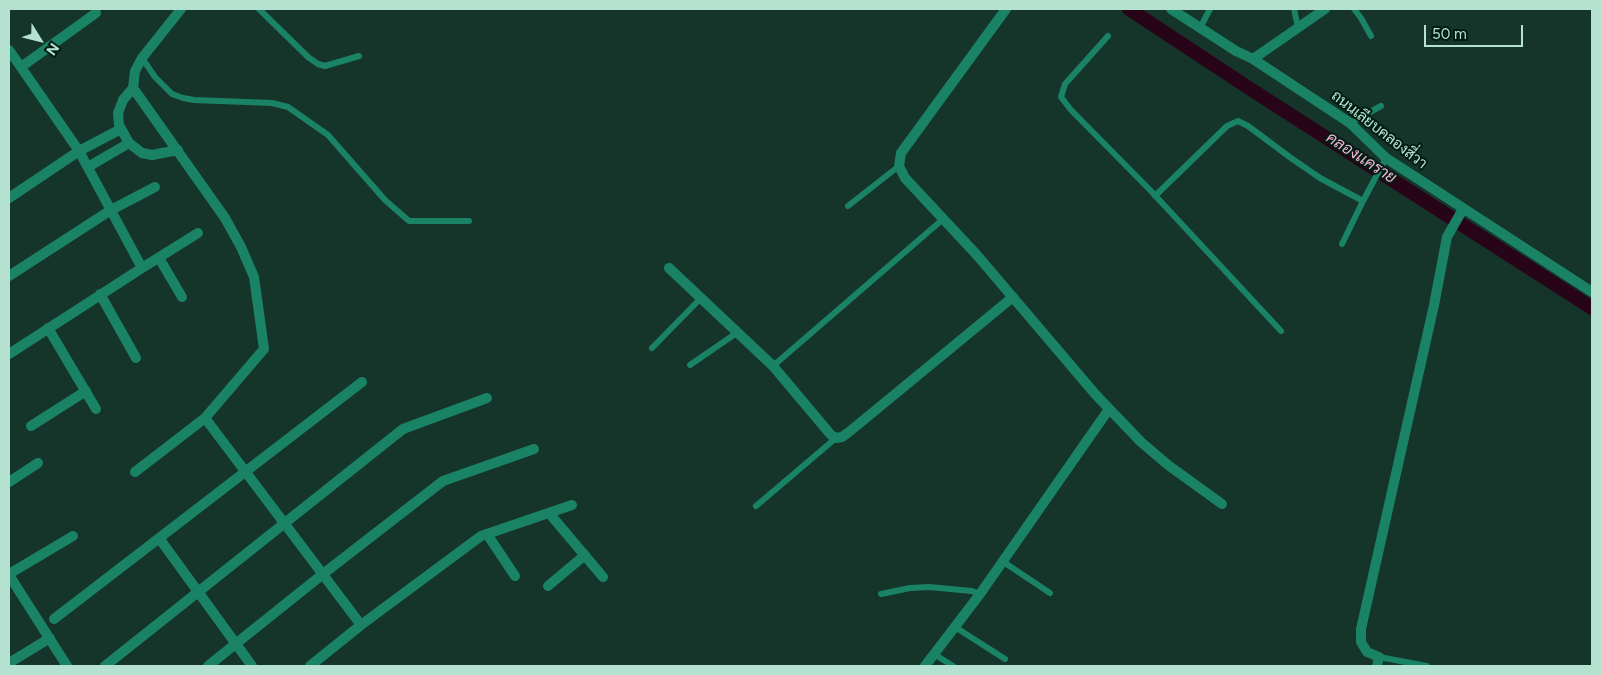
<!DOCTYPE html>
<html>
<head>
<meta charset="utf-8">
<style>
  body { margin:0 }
  #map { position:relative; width:1601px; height:675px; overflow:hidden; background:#15352a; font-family:Figtree,sans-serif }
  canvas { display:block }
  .frame { position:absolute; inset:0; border:10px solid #b5e2d0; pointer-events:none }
  .north { position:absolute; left:15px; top:15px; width:50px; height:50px; -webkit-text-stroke:4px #001c13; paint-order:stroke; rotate:126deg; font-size:14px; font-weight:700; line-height:20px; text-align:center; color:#b5e2d0 }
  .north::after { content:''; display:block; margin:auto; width:18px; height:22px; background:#b5e2d0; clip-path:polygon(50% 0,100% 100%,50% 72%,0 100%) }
  .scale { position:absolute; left:1424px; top:25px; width:99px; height:22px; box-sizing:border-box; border:2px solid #b5e2d0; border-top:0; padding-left:6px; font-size:15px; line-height:18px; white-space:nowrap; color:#b5e2d0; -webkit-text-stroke:4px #001c13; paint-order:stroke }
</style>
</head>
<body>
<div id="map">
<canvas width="1601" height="675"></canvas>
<div class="frame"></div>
<div class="north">N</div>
<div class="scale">50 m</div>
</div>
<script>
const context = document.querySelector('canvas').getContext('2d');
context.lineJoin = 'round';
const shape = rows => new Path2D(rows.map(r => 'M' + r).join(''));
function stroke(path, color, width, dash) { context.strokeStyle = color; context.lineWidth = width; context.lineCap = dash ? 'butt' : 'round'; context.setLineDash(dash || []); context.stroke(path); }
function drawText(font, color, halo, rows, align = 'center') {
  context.font = font + ' Figtree,Sarabun,sans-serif'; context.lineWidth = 4; context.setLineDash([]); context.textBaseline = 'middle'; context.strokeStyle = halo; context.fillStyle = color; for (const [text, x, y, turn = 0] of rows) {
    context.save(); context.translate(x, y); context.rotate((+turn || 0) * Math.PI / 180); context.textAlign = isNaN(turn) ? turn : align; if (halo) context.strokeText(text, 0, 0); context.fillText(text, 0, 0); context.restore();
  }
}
stroke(shape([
  [1129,9,1255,92,1592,308]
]), '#280419', 14);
stroke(shape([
  [259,9,308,57,318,64,325,66,359,56],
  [1294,9,1298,28],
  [1354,9,1361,18,1371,36],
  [1200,28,1210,9],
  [1108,36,1065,84,1061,97,1071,110,1150,190,1281,331],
  [142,58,155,77,172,94,183,98,194,100,272,103,288,107,328,135,385,200,409,221,469,221],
  [1350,123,1381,106],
  [1155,196,1227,126,1238,121,1248,126,1291,158,1320,178,1363,201,1386,158],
  [848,206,899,166],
  [1342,244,1363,201],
  [652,348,701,298],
  [690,365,738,332],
  [773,366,942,220],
  [756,506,836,438],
  [1002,561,1050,593],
  [881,594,910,588,929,587,972,591,980,594],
  [955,627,1005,659],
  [934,654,953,666],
  [1379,657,1427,666]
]), '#1a8366', 6);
stroke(shape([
  [181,9,142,58,135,71,133,88,225,218,241,247,254,277,264,349,205,418,361,625],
  [1006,9,901,153,899,166,905,178,976,254,1096,395,1141,442,1168,465,1222,504],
  [1171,9,1236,51,1253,59,1350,123,1386,158,1592,292],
  [9,50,79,151,142,268],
  [1253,59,1325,9],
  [21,67,96,13],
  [133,88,123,100,118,113,119,125,129,143,142,153,152,155,178,150],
  [88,167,129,143],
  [9,198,79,151,121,129],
  [159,258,182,297],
  [669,268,773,366,831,435,836,438,842,437,849,432,1013,297],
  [9,276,111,210,155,187],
  [100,294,136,358],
  [48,328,96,409],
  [9,354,142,268,198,233],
  [31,426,86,391],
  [135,472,205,418],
  [9,482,38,463],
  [549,513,603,577],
  [487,534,515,576],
  [159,538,252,666],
  [9,574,73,536],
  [9,575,67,666],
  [548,586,585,555],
  [54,619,362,382],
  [9,663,50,638],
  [105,666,403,429,487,398],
  [208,666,323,574,443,481,534,449],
  [310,666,361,625,481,536,572,505],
  [925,666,980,594,1109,409],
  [1377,666,1379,657,1367,652,1361,642,1361,629,1434,305,1447,237,1463,209]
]), '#1a8366', 10);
drawText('15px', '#b5e2d0', '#001c13', [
  ["ถนนเลียบคลองสี่วา",1379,130,38]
]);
drawText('italic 16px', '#f0b4d0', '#001c13', [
  ["คลองเเคราย",1361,158,33]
]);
</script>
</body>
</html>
